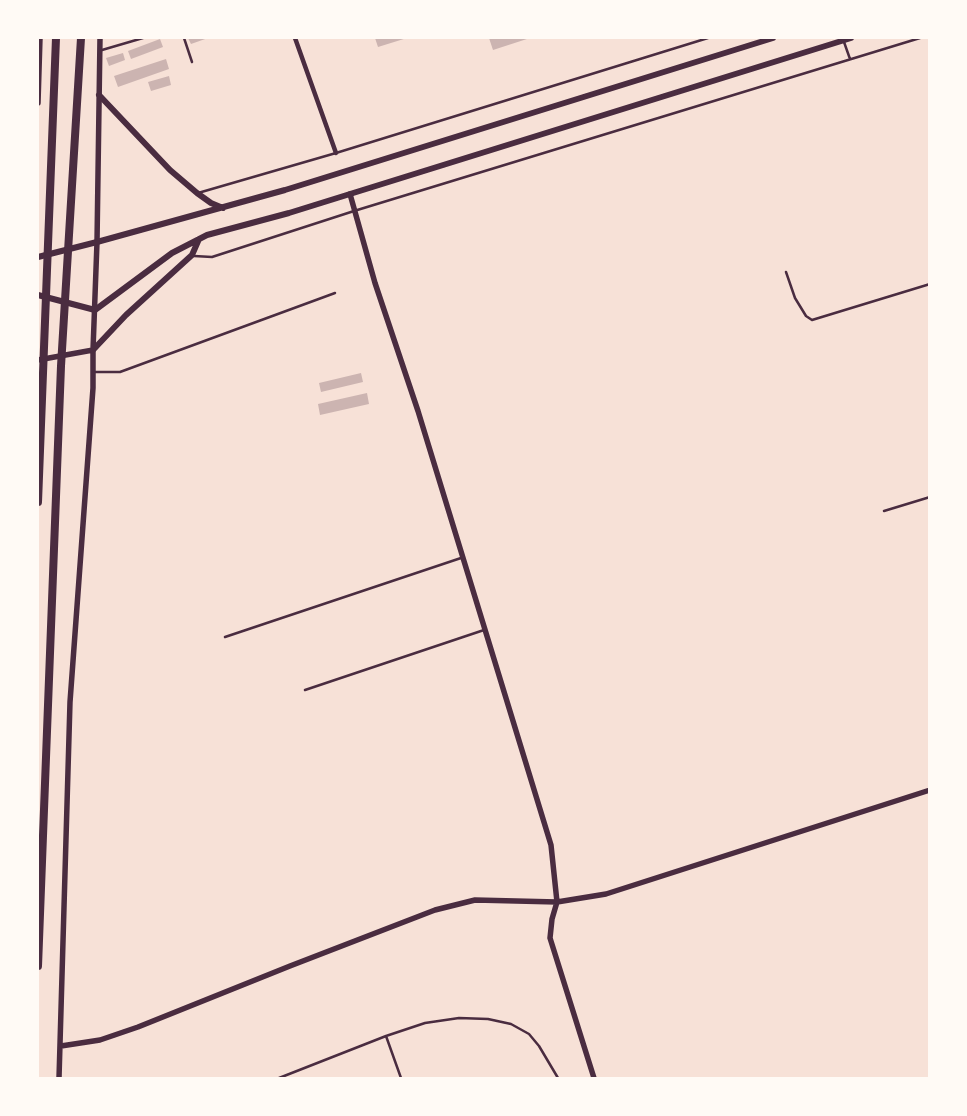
<!DOCTYPE html>
<html>
<head>
<meta charset="utf-8">
<style>
  body { margin:0 }
  #map { position:relative; width:967px; height:1116px; overflow:hidden; background:#f7e1d7; font-family:Lora,serif }
  canvas { display:block }
  .frame { position:absolute; inset:0; border:39px solid #fffaf5; pointer-events:none }
</style>
</head>
<body>
<div id="map">
<canvas width="967" height="1116"></canvas>
<div class="frame"></div>
</div>
<script>
const context = document.querySelector('canvas').getContext('2d');
context.lineJoin = 'round';
function fill(path, color) { context.fillStyle = color; context.fill(path, 'evenodd'); }
const shape = rows => new Path2D(rows.map(r => 'M' + r).join(''));
function stroke(path, color, width, dash) { context.strokeStyle = color; context.lineWidth = width; context.lineCap = dash ? 'butt' : 'round'; context.setLineDash(dash || []); context.stroke(path); }
fill(shape([
  [188,38,208,38,191,44],
  [375,38,407,38,378,47],
  [489,38,530,38,493,50],
  [160,39,163,47,131,59,128,51],
  [123,53,125,60,109,66,106,58],
  [166,59,169,69,118,87,114,76],
  [169,76,171,85,151,91,148,82],
  [361,373,363,382,321,392,319,383],
  [367,393,369,404,320,415,318,404]
]), '#ccb4b1');
stroke(shape([
  [184,38,192,62],
  [844,42,850,59],
  [102,50,143,38],
  [198,193,336,153,708,38],
  [194,256,212,257,354,211,920,38],
  [786,272,795,298,806,316,812,320,930,284],
  [93,372,120,372,335,293],
  [884,511,930,497],
  [225,637,461,558],
  [305,690,484,630],
  [386,1036,401,1078],
  [279,1078,386,1036,425,1023,459,1018,488,1019,511,1024,529,1034,539,1046,558,1078]
]), '#4a2c40', 2.5);
stroke(shape([
  [295,38,336,153]
]), '#4a2c40', 4.5);
stroke(shape([
  [38,103,40,38],
  [350,194,375,283,418,411,551,845,557,902,552,919,550,938,594,1078],
  [38,360,93,350],
  [61,1046,100,1040,138,1027,290,966,435,910,475,900,557,902,606,894,930,790],
  [59,1078,70,702,93,388,93,350,97,242,100,38]
]), '#4a2c40', 5.5);
stroke(shape([
  [99,95,170,170,197,193,211,203,223,208],
  [38,257,97,242,285,190,773,38],
  [38,295,95,310,172,253,207,235,289,213,851,38],
  [93,350,126,315,192,255,199,239]
]), '#4a2c40', 6);
stroke(shape([
  [38,502,56,38],
  [38,966,61,366,81,38]
]), '#4a2c40', 8);
</script>
</body>
</html>
